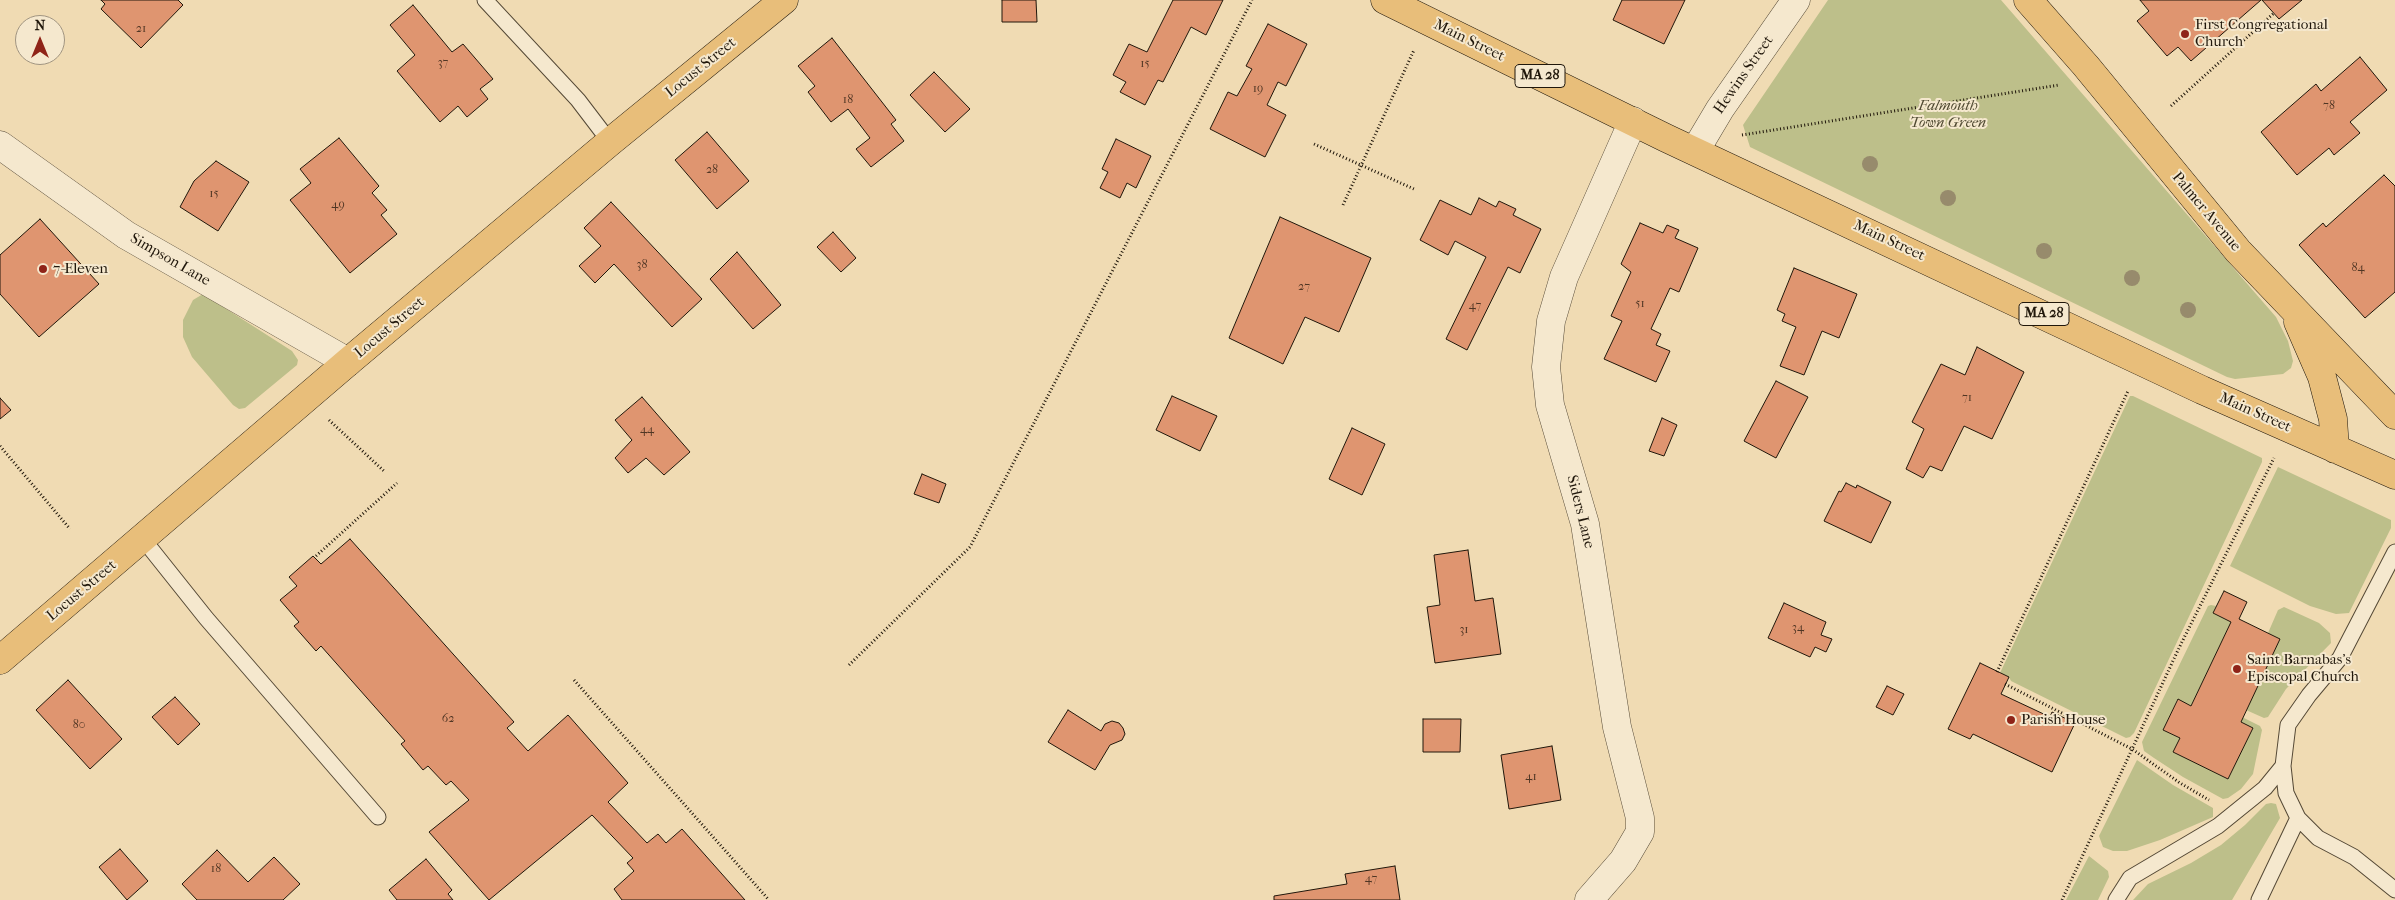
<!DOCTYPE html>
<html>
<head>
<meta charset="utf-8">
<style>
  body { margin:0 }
  #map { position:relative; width:2395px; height:900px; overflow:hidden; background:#f0dbb3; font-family:"IM FELL French Canon",serif }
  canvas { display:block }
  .north { position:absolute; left:15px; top:15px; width:50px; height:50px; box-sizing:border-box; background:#f5e8ce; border:1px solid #a09480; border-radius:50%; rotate:0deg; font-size:14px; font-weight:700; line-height:20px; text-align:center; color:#20170b }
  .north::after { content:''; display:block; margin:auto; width:18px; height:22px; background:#8f2418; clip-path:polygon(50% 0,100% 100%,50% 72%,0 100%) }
</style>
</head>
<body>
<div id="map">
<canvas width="2395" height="900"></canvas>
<div class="north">N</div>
</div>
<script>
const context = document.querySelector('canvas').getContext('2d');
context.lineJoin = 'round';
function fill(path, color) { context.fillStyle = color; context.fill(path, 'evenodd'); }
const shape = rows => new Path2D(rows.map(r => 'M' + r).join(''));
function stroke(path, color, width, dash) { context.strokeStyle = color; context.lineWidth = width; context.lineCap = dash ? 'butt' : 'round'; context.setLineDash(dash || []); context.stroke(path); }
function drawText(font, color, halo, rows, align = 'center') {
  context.font = font + ' "IM FELL French Canon",serif'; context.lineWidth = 4; context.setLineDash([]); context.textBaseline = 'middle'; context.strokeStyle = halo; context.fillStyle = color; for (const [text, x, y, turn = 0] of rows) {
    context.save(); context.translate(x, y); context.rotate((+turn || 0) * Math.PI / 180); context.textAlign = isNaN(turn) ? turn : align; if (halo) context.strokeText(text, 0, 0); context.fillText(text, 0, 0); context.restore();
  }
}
fill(shape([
  [1828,0,2001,0,2276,317,2288,341,2293,361,2291,368,2283,374,2235,379,2227,377,1750,147,1743,125],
  [203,294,292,351,298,360,297,365,245,408,239,409,233,405,192,357,183,337,183,320,193,300],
  [2130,396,2133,396,2262,458,2262,462,2134,733,2130,737,2126,738,2011,681,2009,677,2000,673],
  [2278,467,2391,520,2391,528,2349,613,2336,614,2310,606,2230,566],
  [2211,605,2216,606,2213,613,2231,622,2191,706,2177,700,2163,730,2180,738,2173,752,2228,779,2253,728,2241,722,2242,717,2260,726,2262,730,2253,774,2241,789,2228,798,2223,799,2183,777,2154,758,2144,751,2142,742,2208,606],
  [2284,607,2319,623,2330,633,2331,643,2286,689,2268,717,2264,718,2246,710,2280,639,2268,633,2278,610],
  [2137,760,2173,785,2213,808,2213,817,2160,840,2127,851,2113,851,2103,847,2099,836],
  [2271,803,2276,804,2280,818,2232,900,2133,900,2148,884,2191,863,2221,845,2245,825,2266,804],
  [2089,856,2108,871,2109,877,2098,900,2066,900]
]), '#bdbf8a');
const building = shape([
  [101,0,178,0,183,5,141,48,101,9,105,4,101,0],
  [1002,0,1036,0,1037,22,1002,22,1002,0],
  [1173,0,1223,0,1206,35,1191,27,1163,82,1158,80,1145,105,1120,92,1126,82,1113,75,1129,44,1147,52,1173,0],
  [1622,0,1685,0,1664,44,1613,20,1622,0],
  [2140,0,2261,0,2191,61,2178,47,2167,56,2137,21,2149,11,2140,0],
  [2262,0,2302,0,2279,19,2262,0],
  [413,5,452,52,463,44,493,79,480,89,488,99,467,117,458,106,440,122,397,71,415,55,390,25,413,5],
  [1268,24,1307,44,1286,86,1278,82,1267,105,1286,115,1265,157,1210,129,1228,92,1237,96,1252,69,1246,66,1268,24],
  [832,38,896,120,891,124,904,141,871,167,856,149,870,138,848,109,831,122,808,92,815,86,798,66,832,38],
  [2360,57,2387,90,2350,122,2360,133,2334,155,2329,148,2297,175,2261,132,2316,84,2321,91,2360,57],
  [934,72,970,109,945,132,910,95,934,72],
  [707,132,749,181,717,209,675,160,707,132],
  [339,138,379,186,372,193,387,210,381,215,397,234,350,273,290,200,311,183,300,169,339,138],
  [1116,139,1151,156,1136,188,1127,183,1120,198,1100,188,1108,172,1102,169,1116,139],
  [216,161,249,182,218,231,180,207,194,181,216,161],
  [2384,175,2395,186,2395,292,2365,318,2299,245,2323,223,2326,227,2384,175],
  [1479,198,1496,207,1499,201,1516,209,1513,215,1541,229,1520,273,1508,267,1467,350,1446,339,1486,257,1455,241,1448,255,1420,240,1440,200,1471,215,1479,198],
  [611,202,702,299,672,327,614,264,595,283,579,266,601,246,584,228,611,202],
  [1280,217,1371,258,1339,332,1305,317,1283,364,1229,338,1280,217],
  [40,219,99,284,39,337,0,294,0,255,40,219],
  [1640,223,1663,233,1667,225,1679,230,1675,238,1698,248,1679,292,1670,288,1651,329,1661,334,1656,345,1670,351,1656,382,1604,359,1622,321,1611,316,1631,272,1621,264,1640,223],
  [833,232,856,258,841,272,817,247,833,232],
  [737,252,781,305,753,329,710,279,737,252],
  [1794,268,1857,294,1839,338,1822,331,1804,375,1780,366,1796,327,1782,321,1785,314,1777,310,1794,268],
  [1977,347,2024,372,1992,439,1964,426,1942,471,1930,466,1923,478,1906,469,1924,429,1912,422,1941,364,1965,375,1977,347],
  [1776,381,1808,397,1776,458,1744,441,1776,381],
  [1172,396,1217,416,1200,451,1156,430,1172,396],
  [642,397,690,452,664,475,646,458,628,473,615,458,632,440,615,420,642,397],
  [0,398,11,410,0,419,0,398],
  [1662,418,1677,425,1664,456,1649,451,1662,418],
  [1352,428,1385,444,1362,495,1329,479,1352,428],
  [922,474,946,484,939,503,914,494,922,474],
  [1846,483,1856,488,1857,485,1891,502,1871,543,1824,521,1839,491,1841,492,1846,483],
  [350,539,514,722,507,728,528,751,568,715,628,783,608,802,647,843,658,834,666,843,682,829,745,900,622,900,614,889,634,871,627,863,633,858,592,815,489,900,429,832,469,800,451,781,446,785,428,766,423,770,401,744,405,741,321,646,316,651,294,626,299,622,280,600,297,586,289,577,313,556,321,564,350,539],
  [1468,550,1475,601,1493,598,1501,654,1435,663,1427,607,1440,605,1434,555,1468,550],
  [2224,591,2247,602,2239,619,2280,639,2241,722,2253,728,2228,779,2173,752,2180,738,2163,730,2178,699,2191,706,2231,622,2213,613,2224,591],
  [1784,603,1826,622,1821,635,1832,639,1826,652,1815,647,1810,657,1768,638,1784,603],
  [1980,663,2009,677,2001,694,2050,717,2052,712,2075,723,2052,772,1973,734,1970,739,1948,729,1980,663],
  [68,680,122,739,90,769,36,710,68,680],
  [1887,686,1904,694,1893,715,1876,707,1887,686],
  [175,697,200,724,178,745,152,717,175,697],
  [1068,710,1101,731,1105,724,1112,721,1119,723,1123,728,1125,734,1122,740,1110,745,1095,770,1048,742,1068,710],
  [1423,719,1461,719,1460,752,1423,752,1423,719],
  [1552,746,1561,800,1509,809,1501,755,1552,746],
  [120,849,148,881,127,900,99,867,120,849],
  [217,850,248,882,274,857,300,884,283,900,197,900,182,884,217,850],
  [426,859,452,890,448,894,453,900,397,900,389,890,426,859],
  [1395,866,1400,900,1274,900,1274,896,1347,884,1345,874,1395,866]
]);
fill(building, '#df9570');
stroke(building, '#20170b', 1);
const service = shape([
  [485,0,578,100,610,142],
  [143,539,206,618,378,817],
  [2298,818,2318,838,2354,857,2395,890],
  [2116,900,2130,878,2218,826,2265,788,2283,766],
  [2259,900,2298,818,2286,793,2283,766,2288,725,2309,695,2340,658,2395,552]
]);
const minor = shape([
  [0,145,126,235,348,362],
  [1695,151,1720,109,1796,0],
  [1589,900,1623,861,1640,832,1640,818,1617,727,1585,524,1550,405,1546,367,1551,321,1564,277,1633,121]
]);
const primary = shape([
  [1385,0,1666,138,2202,390,2395,475],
  [2028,0,2086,66,2238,251,2395,415],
  [2298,322,2322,377,2333,419,2335,449]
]);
const trunk = shape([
  [0,660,348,362,610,142,784,0]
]);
stroke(service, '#544835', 17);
stroke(minor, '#544835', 29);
stroke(primary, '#20170b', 29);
stroke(trunk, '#20170b', 29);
stroke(shape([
  [2171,106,2274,13],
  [1742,135,2059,85],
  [1314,144,1414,189],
  [1343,205,1414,50],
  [329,420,385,472],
  [0,446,70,529],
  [316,556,397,483],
  [849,665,970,547,1252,0],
  [1997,672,2128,391],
  [574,680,769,900],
  [2005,684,2132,749,2180,783,2209,800],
  [2062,900,2179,648,2274,458]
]), '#20170b', 3, [1, 2.5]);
stroke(service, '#f5e8ce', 15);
stroke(minor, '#f5e8ce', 28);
stroke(primary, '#e8be7a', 28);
stroke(trunk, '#e8be7a', 28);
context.fillStyle = '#978b6c';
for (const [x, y] of [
  [1870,164],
  [1948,198],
  [2044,251],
  [2132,278],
  [2188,310]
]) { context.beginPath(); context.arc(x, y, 8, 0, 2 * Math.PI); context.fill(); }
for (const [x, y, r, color] of [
  [2185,34,5,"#8f2418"],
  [43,269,5,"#8f2418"],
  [2237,669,5,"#8f2418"],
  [2011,720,5,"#8f2418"]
]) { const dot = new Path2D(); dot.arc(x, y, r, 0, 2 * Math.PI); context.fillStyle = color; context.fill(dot); stroke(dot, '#f5e8ce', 2); }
drawText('12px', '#503624', null, [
  ["21",141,29],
  ["37",443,63],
  ["15",1145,64],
  ["19",1258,89],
  ["18",848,100],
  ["78",2329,106],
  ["28",712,170],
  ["15",214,194],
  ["49",338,205],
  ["38",642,265],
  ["84",2358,268],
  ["27",1304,287],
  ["51",1640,304],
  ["47",1475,306],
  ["71",1967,398],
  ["44",647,430],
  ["34",1798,628],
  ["31",1464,630],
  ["62",448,719],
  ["80",79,725],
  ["41",1531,777],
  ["18",216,869],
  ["47",1371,879]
]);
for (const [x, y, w] of [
  [1540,76,50],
  [2044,314,50]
]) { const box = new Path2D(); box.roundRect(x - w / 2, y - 11.5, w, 23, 4); context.fillStyle = '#f5e8ce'; context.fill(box); stroke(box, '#20170b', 1); }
drawText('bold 14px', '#20170b', null, [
  ["MA 28",1540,76],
  ["MA 28",2044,314]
]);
drawText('15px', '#20170b', '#f5e8ce', [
  ["First Congregational",2195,25],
  ["Church",2195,42],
  ["7-Eleven",53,269],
  ["Saint Barnabas's",2247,660],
  ["Episcopal Church",2247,677],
  ["Parish House",2021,720]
], 'left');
drawText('15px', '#20170b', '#f5e8ce', [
  ["Main Street",1469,41,26],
  ["Locust Street",701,68,-39],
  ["Hewins Street",1744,75,-55],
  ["Palmer Avenue",2206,212,50],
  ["Main Street",1889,241,25],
  ["Simpson Lane",170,260,30],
  ["Locust Street",390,328,-40],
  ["Main Street",2255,413,24],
  ["Siders Lane",1580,512,76],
  ["Locust Street",82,591,-40]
]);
drawText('italic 15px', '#4f4931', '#f5e8ce', [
  ["Falmouth",1948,106],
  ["Town Green",1948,123]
]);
</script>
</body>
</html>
